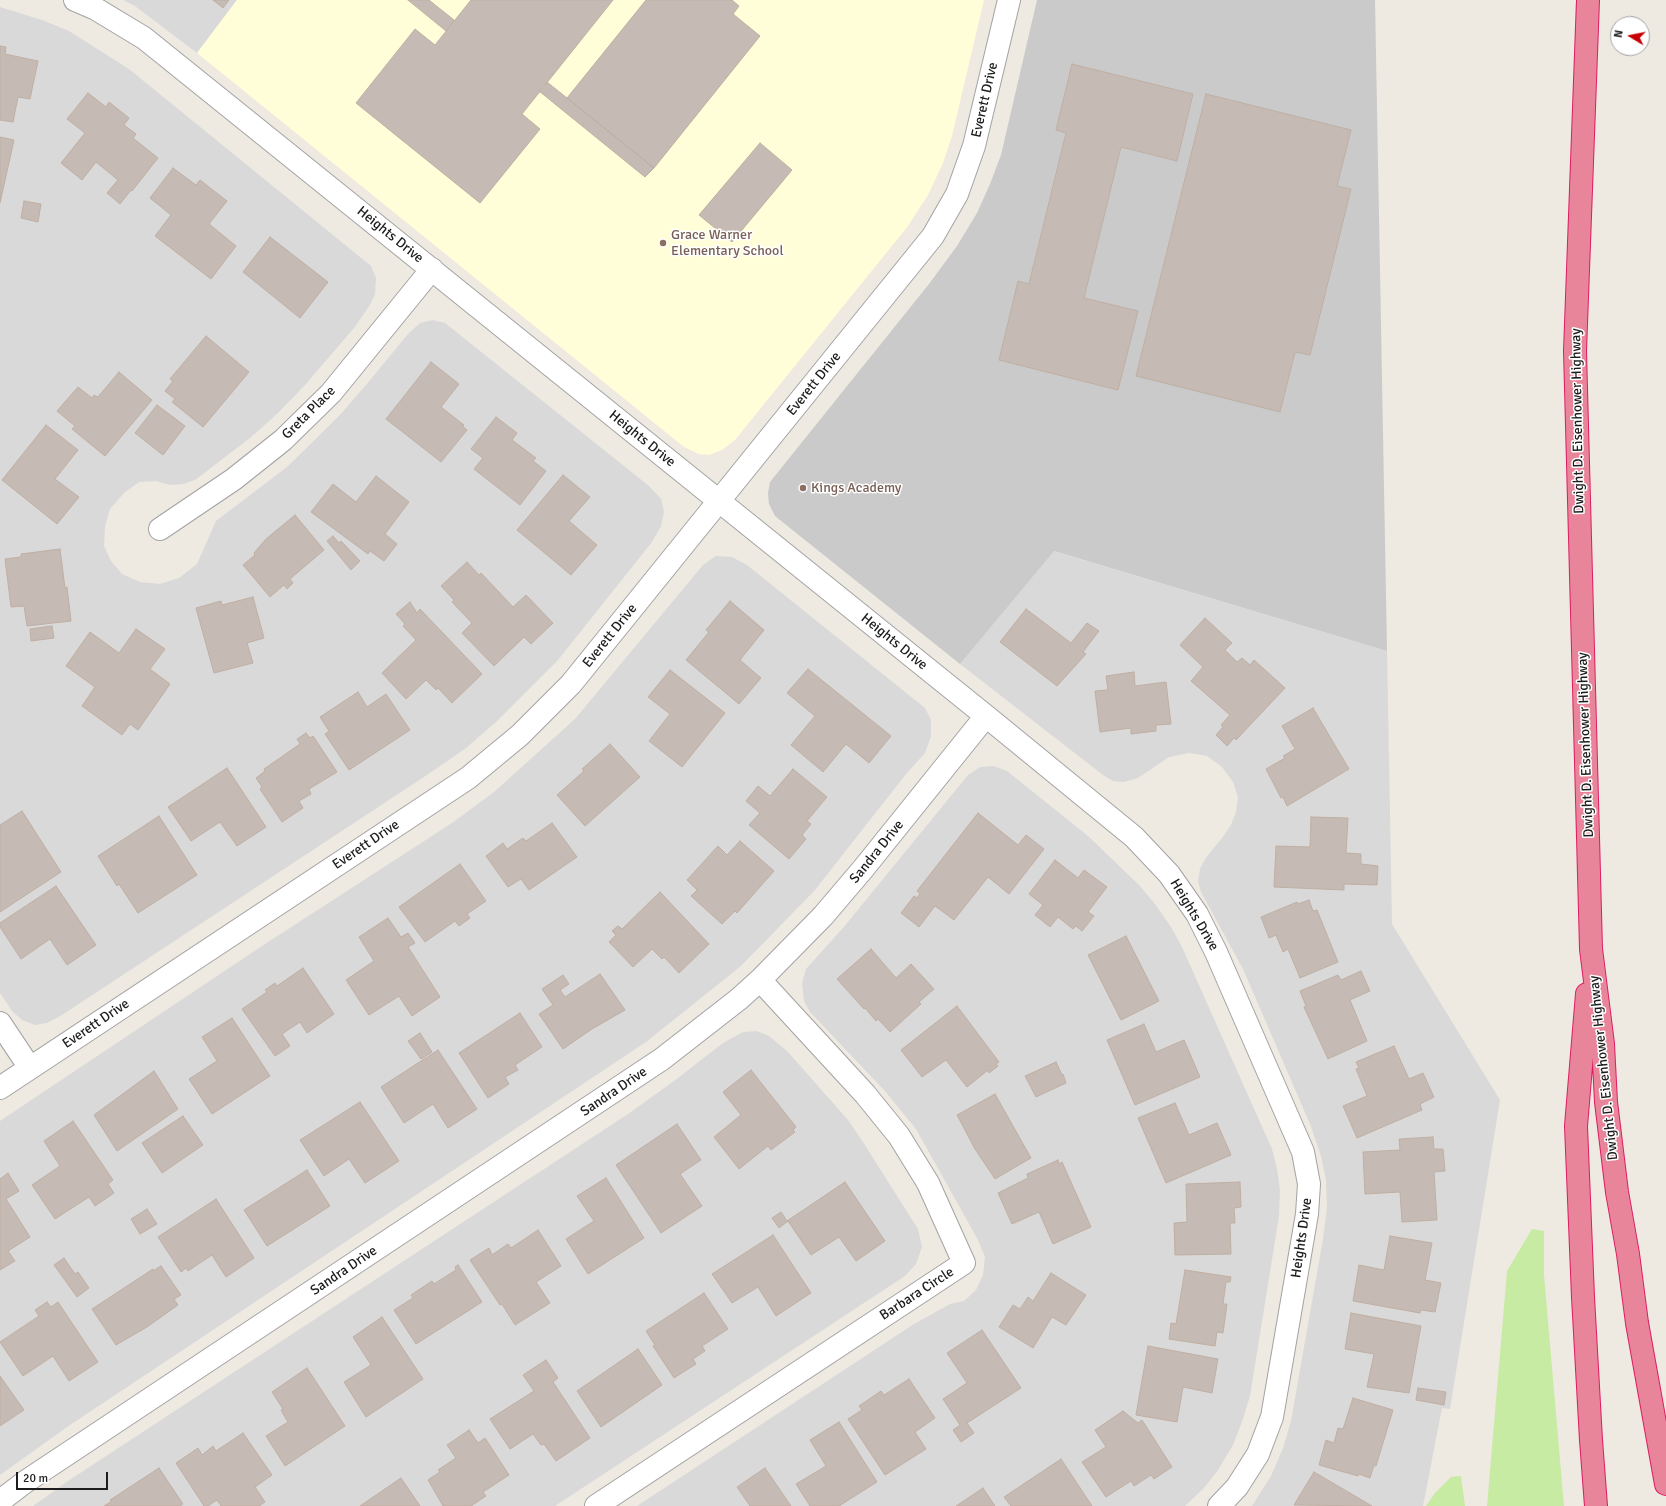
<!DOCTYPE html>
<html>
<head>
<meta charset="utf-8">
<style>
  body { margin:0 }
  #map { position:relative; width:1666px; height:1506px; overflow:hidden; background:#eee9e1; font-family:Signika,sans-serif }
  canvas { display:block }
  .north { position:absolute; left:1610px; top:16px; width:40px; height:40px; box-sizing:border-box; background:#fff; border:1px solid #a4a4a4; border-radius:50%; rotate:280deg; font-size:11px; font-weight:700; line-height:16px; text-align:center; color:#1c1c1c }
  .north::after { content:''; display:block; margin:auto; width:14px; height:18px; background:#c80005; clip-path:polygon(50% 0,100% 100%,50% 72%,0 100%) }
  .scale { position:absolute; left:16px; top:1472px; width:92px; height:18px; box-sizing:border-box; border:2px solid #1c1c1c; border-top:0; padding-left:5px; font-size:12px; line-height:14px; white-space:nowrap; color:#1c1c1c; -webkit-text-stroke:3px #fff; paint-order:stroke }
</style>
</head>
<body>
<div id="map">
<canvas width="1666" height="1506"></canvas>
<div class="north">N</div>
<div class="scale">20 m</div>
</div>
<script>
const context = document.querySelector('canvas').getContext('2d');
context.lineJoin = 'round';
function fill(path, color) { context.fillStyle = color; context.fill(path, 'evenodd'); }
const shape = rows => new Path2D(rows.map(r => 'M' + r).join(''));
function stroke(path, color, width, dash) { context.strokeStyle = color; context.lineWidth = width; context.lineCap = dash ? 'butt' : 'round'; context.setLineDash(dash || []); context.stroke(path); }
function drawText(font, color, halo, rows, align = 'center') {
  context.font = font + ' Signika,sans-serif'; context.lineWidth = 3; context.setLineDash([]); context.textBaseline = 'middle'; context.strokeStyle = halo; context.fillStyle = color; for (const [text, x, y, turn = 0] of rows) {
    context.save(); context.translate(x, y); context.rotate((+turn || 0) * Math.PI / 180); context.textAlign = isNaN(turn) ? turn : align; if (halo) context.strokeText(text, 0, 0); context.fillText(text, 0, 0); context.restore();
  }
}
fill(shape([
  [123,0,237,0,197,53,135,6],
  [0,7,42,20,69,31,129,69,371,266,376,278,375,294,370,305,354,328,305,385,278,413,250,438,195,480,183,484,170,485,156,481,139,482,124,493,110,509,105,526,104,546,111,561,122,574,140,582,160,584,179,578,197,564,216,521,287,467,339,416,366,385,408,334,420,323,433,320,445,323,649,486,661,499,664,512,661,526,652,542,558,660,496,722,466,748,430,773,62,1015,47,1023,35,1025,22,1020,12,1011,0,993],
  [1053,551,1387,651,1392,924,1500,1100,1450,1409,1442,1408,1423,1506,1252,1506,1271,1476,1283,1448,1291,1421,1323,1239,1327,1207,1326,1180,1321,1156,1310,1124,1243,969,1201,892,1198,881,1200,869,1205,859,1222,838,1231,825,1236,812,1238,797,1233,782,1222,767,1207,756,1189,753,1169,757,1138,778,1124,782,1113,781,1103,775,960,664],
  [716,556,732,557,747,565,925,708,931,720,931,736,925,753,906,774,815,890,782,924,741,966,646,1042,67,1427,0,1475,0,1121,262,946,452,823,494,792,575,719,703,565],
  [994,766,1007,771,1088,836,1139,885,1155,904,1171,927,1182,947,1272,1149,1277,1169,1280,1190,1279,1216,1250,1396,1243,1419,1233,1445,1218,1470,1204,1488,1185,1506,637,1506,914,1324,950,1304,964,1301,976,1290,983,1275,985,1257,978,1240,916,1129,884,1090,810,1012,804,1001,802,983,806,969,843,928,968,775,980,767],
  [757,1031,769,1036,788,1052,848,1120,863,1142,918,1229,922,1247,916,1264,905,1276,555,1506,33,1506,71,1479,628,1114,674,1081,723,1043,743,1032]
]), '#dad9d9');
fill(shape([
  [237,0,984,0,952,136,943,163,928,195,908,226,735,440,722,450,709,455,699,454,684,447,197,53]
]), '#fffed9');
fill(shape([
  [1037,0,1375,0,1387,651,1054,551,960,664,775,516,769,504,768,493,770,482,929,284,957,246,977,213,990,184,1001,155]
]), '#cacaca');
fill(shape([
  [1532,1229,1544,1231,1544,1275,1564,1506,1487,1506,1507,1271],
  [1461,1476,1465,1506,1426,1506,1435,1493,1451,1477]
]), '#c8eba4');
const building = shape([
  [213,0,229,0,223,8,213,0],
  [408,0,429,0,454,20,446,31,408,0],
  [471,0,613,0,522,114,540,129,480,203,356,103,415,29,435,45,471,0],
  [646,0,732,0,739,6,733,14,760,36,654,168,567,98,646,0],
  [0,46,6,47,5,54,38,61,30,99,18,97,13,122,0,120,0,46],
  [1072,64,1193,94,1177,161,1121,147,1084,298,1138,311,1118,390,999,360,1018,281,1029,284,1066,133,1056,130,1072,64],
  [547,82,567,98,654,168,645,177,539,91,547,82],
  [88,93,106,107,109,102,129,118,124,125,136,134,133,138,158,158,132,191,131,190,120,204,107,193,118,180,96,162,82,180,61,163,85,133,67,119,88,93],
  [1206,94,1351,130,1337,186,1351,189,1310,355,1295,352,1280,412,1136,376,1206,94],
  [0,137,14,140,0,203,0,137],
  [760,143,792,170,732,242,699,215,760,143],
  [173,168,196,185,200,180,227,201,209,224,236,246,211,279,155,236,171,215,150,198,173,168],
  [24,201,41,204,38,222,21,218,24,201],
  [270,237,328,282,300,318,243,272,270,237],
  [206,336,249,372,203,427,172,402,175,399,165,391,173,381,170,379,206,336],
  [431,362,459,384,441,407,464,425,462,426,467,430,441,462,386,419,431,362],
  [119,372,152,400,105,456,72,429,75,426,57,411,78,387,92,398,94,395,98,397,119,372],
  [157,405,185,426,163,455,135,433,157,405],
  [496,417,517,433,512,440,536,458,533,461,546,471,520,505,474,469,483,458,471,449,496,417],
  [46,425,78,450,55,479,79,497,57,524,2,480,46,425],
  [563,475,590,497,569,521,597,545,571,575,517,530,563,475],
  [376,476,409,502,385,534,397,544,384,561,370,551,368,554,311,512,333,484,356,502,376,476],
  [295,515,324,550,290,579,293,583,287,589,284,585,270,597,243,565,255,555,254,553,266,539,295,515],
  [333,536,339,543,341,541,360,561,351,570,327,541,333,536],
  [60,549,65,588,67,587,71,621,27,626,24,606,11,607,5,559,21,557,21,554,60,549],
  [467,562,479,575,481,573,513,607,526,595,553,623,531,644,524,637,494,666,462,633,472,623,452,602,454,600,441,586,467,562],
  [253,597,264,638,247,643,253,663,214,673,196,608,221,601,222,605,253,597],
  [730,601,764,630,740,660,761,678,739,704,686,660,709,632,706,630,730,601],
  [410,602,417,613,420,609,482,674,452,703,438,688,436,690,426,680,406,699,382,673,416,640,403,626,405,624,396,614,410,602],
  [1026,609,1071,643,1087,623,1099,631,1083,652,1086,654,1057,686,1000,642,1026,609],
  [1205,618,1232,643,1225,650,1237,662,1242,658,1250,665,1254,660,1285,688,1236,740,1234,738,1227,746,1216,735,1223,727,1221,725,1230,715,1191,681,1203,667,1180,645,1205,618],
  [52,626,54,638,31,641,30,629,52,626],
  [136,629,165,649,150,669,170,684,138,730,130,724,122,735,82,706,95,687,66,666,90,632,119,653,136,629],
  [808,669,891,736,869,763,846,744,823,772,791,745,815,716,787,693,808,669],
  [670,670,725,713,682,767,649,741,670,714,648,697,670,670],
  [1134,672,1135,686,1166,682,1171,724,1156,725,1156,731,1131,734,1131,728,1100,732,1095,691,1108,690,1106,676,1134,672],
  [358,692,367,707,386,694,410,730,349,770,325,734,329,731,320,717,358,692],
  [1313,708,1349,769,1287,806,1283,797,1281,798,1266,769,1285,758,1283,756,1295,749,1282,726,1313,708],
  [306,733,310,738,313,736,337,772,309,789,311,794,299,801,303,808,282,822,260,789,262,787,256,778,265,771,264,769,300,744,297,739,306,733],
  [610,744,640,777,585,826,557,795,584,771,582,769,610,744],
  [227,768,266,827,237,846,220,822,191,841,168,807,227,768],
  [793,769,827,797,807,821,811,824,802,835,806,839,789,859,749,825,760,813,746,801,758,786,770,796,793,769],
  [22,811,61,872,0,912,0,825,22,811],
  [978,813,1018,845,1026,835,1044,849,1009,894,988,877,954,920,935,906,919,927,901,913,914,896,917,898,920,894,917,891,978,813],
  [159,816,197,875,138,913,119,884,117,886,98,856,159,816],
  [1311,817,1348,818,1346,853,1361,854,1361,864,1378,866,1377,885,1344,884,1344,890,1274,887,1276,846,1310,847,1311,817],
  [552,823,577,857,529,890,521,879,508,887,486,856,503,843,507,849,523,838,526,841,552,823],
  [740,841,774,871,737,913,735,911,722,924,691,896,697,890,687,880,718,846,727,855,740,841],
  [1055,860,1078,878,1084,870,1107,887,1088,912,1094,916,1082,931,1076,926,1073,929,1058,917,1050,927,1035,915,1043,905,1029,894,1055,860],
  [460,864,486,901,467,914,470,918,459,926,455,921,425,942,399,907,460,864],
  [56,886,96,945,67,965,50,939,21,959,0,927,0,923,56,886],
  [660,892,709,944,679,973,664,957,662,959,652,949,633,967,609,942,616,935,612,931,618,926,622,929,660,892],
  [1309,900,1313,911,1317,910,1338,962,1300,978,1288,949,1283,952,1276,935,1269,938,1261,917,1297,902,1298,904,1309,900],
  [388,918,401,937,408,933,415,943,408,947,440,997,412,1016,399,996,369,1015,346,980,374,961,359,937,388,918],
  [1126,936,1159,1001,1121,1020,1088,955,1126,936],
  [871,949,896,978,911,964,934,989,919,1002,921,1004,890,1032,878,1019,876,1021,865,1008,864,1009,837,979,871,949],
  [303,968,334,1014,307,1033,300,1022,282,1034,290,1046,275,1056,242,1009,267,992,265,990,275,983,277,986,303,968],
  [1361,971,1370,991,1350,1000,1367,1041,1328,1059,1304,1007,1306,1006,1300,991,1338,975,1341,980,1361,971],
  [600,974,625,1010,592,1029,563,1049,539,1014,553,1005,542,989,563,975,569,984,560,990,565,997,600,974],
  [957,1006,999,1062,996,1064,998,1066,989,1073,988,1070,967,1087,946,1060,922,1077,901,1050,957,1006],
  [520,1013,542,1047,515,1065,518,1070,505,1077,509,1084,488,1098,459,1053,520,1013],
  [232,1018,270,1076,212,1114,189,1079,217,1061,202,1037,232,1018],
  [1144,1024,1156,1052,1184,1040,1200,1077,1135,1105,1107,1040,1144,1024],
  [420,1033,432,1052,421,1059,408,1041,420,1033],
  [1394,1046,1409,1079,1423,1073,1434,1097,1420,1104,1422,1110,1357,1138,1343,1106,1367,1096,1356,1069,1359,1068,1356,1062,1394,1046],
  [438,1050,477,1109,448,1128,433,1104,404,1123,381,1087,438,1050],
  [1056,1062,1062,1075,1063,1074,1066,1083,1036,1097,1025,1076,1056,1062],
  [751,1070,796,1127,793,1130,795,1132,771,1150,768,1146,739,1169,714,1137,741,1115,723,1092,751,1070],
  [154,1071,178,1109,117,1151,94,1115,154,1071],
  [995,1094,1031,1158,995,1179,975,1149,957,1115,995,1094],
  [360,1102,399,1161,365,1183,349,1159,324,1176,300,1140,360,1102],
  [1175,1103,1189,1135,1217,1123,1231,1155,1166,1183,1138,1118,1175,1103],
  [183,1116,203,1145,162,1173,142,1143,183,1116],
  [73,1121,113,1180,108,1184,114,1193,95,1206,89,1197,55,1219,32,1185,60,1166,44,1141,73,1121],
  [677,1124,701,1160,680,1174,702,1206,661,1233,616,1165,677,1124],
  [1433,1137,1434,1149,1443,1149,1445,1171,1434,1172,1437,1220,1402,1222,1400,1192,1365,1194,1363,1152,1400,1150,1399,1139,1433,1137],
  [1058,1160,1059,1164,1062,1162,1091,1227,1053,1244,1039,1212,1012,1224,998,1193,1028,1178,1027,1174,1058,1160],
  [307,1170,330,1206,267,1246,244,1210,307,1170],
  [8,1173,19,1191,6,1199,30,1237,8,1251,15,1261,0,1270,0,1179,8,1173],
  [606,1178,644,1238,588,1274,566,1239,594,1221,577,1196,606,1178],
  [845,1182,885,1241,856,1261,839,1237,811,1255,788,1221,779,1228,772,1218,781,1212,787,1221,845,1182],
  [1240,1182,1241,1207,1234,1208,1235,1223,1230,1223,1231,1254,1175,1255,1174,1223,1187,1222,1186,1184,1240,1182],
  [216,1199,254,1258,226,1277,212,1255,188,1271,186,1268,181,1272,158,1237,216,1199],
  [147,1209,157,1224,140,1234,131,1219,147,1209],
  [538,1230,561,1266,536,1282,550,1303,515,1325,502,1304,500,1305,470,1260,489,1248,492,1255,508,1244,511,1248,538,1230],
  [773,1235,811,1293,776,1316,758,1287,732,1303,712,1274,773,1235],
  [1390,1236,1432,1243,1425,1280,1441,1283,1435,1312,1421,1310,1420,1313,1353,1301,1359,1265,1384,1270,1390,1236],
  [64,1258,75,1274,78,1272,89,1288,77,1297,54,1265,64,1258],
  [458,1265,482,1302,416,1344,394,1310,413,1298,411,1295,432,1281,434,1284,456,1270,455,1267,458,1265],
  [161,1266,181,1295,174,1299,178,1305,147,1327,116,1345,92,1309,153,1269,153,1271,161,1266],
  [1185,1270,1231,1277,1230,1282,1226,1282,1223,1304,1227,1304,1223,1333,1217,1332,1215,1346,1169,1339,1171,1323,1176,1324,1185,1270],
  [1051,1273,1086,1295,1066,1325,1052,1317,1033,1348,999,1327,1013,1305,1020,1309,1028,1297,1033,1301,1051,1273],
  [704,1293,728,1329,702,1346,705,1351,693,1359,696,1364,674,1378,653,1346,655,1345,646,1331,704,1293],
  [47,1302,51,1307,58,1302,98,1362,69,1381,53,1356,23,1376,0,1342,39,1316,35,1310,47,1302],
  [1351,1313,1421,1326,1409,1393,1367,1387,1374,1354,1345,1349,1351,1313],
  [382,1317,423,1379,366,1417,344,1382,371,1365,353,1337,382,1317],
  [982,1330,1021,1388,967,1423,974,1433,961,1442,953,1430,960,1425,943,1399,967,1383,947,1353,982,1330],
  [1148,1346,1218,1359,1212,1393,1183,1387,1177,1422,1136,1415,1148,1346],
  [638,1349,662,1385,601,1427,577,1391,638,1349],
  [546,1360,558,1378,553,1382,590,1438,556,1461,544,1444,541,1445,533,1434,510,1449,490,1419,534,1391,523,1375,546,1360],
  [307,1368,345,1426,285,1466,266,1436,288,1422,281,1410,283,1409,272,1392,307,1368],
  [0,1376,24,1410,0,1426,0,1376],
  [909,1379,935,1418,915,1432,926,1449,885,1475,848,1419,862,1410,859,1406,881,1391,884,1395,909,1379],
  [1418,1388,1446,1392,1444,1405,1416,1400,1418,1388],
  [1353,1398,1393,1410,1376,1466,1374,1465,1370,1478,1359,1474,1358,1476,1319,1465,1326,1440,1334,1443,1338,1428,1343,1429,1353,1398],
  [1123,1411,1138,1423,1142,1420,1172,1467,1154,1479,1151,1475,1134,1486,1131,1481,1106,1497,1082,1462,1106,1447,1095,1430,1123,1411],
  [839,1422,877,1482,839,1506,810,1506,796,1484,826,1466,810,1440,839,1422],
  [469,1430,478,1443,485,1438,509,1475,483,1492,486,1496,471,1506,443,1506,428,1480,440,1472,438,1470,456,1458,447,1445,469,1430],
  [243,1433,272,1475,255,1487,265,1502,259,1506,221,1506,217,1500,208,1506,204,1506,176,1463,198,1448,202,1455,213,1446,216,1451,243,1433],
  [1061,1459,1092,1506,1011,1506,1004,1497,1061,1459],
  [159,1468,183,1504,180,1506,104,1506,112,1501,110,1500,159,1468],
  [765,1468,791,1506,750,1506,737,1487,765,1468],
  [1314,1472,1372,1506,1294,1505,1314,1472],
  [401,1478,420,1506,360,1506,401,1478],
  [983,1488,995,1506,956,1506,983,1488]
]);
fill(building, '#c5bbb4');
stroke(building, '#c0afa3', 1);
const minor = shape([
  [75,0,96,9,144,38,986,716,1134,837,1169,874,1197,914,1216,952,1303,1152,1309,1184,1307,1214,1272,1417,1258,1454,1237,1487,1219,1506],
  [160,529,234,479,283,440,331,393,432,269],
  [0,1023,30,1068],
  [0,1088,468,778,520,735,571,684,933,236,957,194,974,146,1009,0],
  [0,1501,25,1482,662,1059,739,999,760,980,823,916,863,869,986,716],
  [596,1506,964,1263,928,1183,899,1136,865,1094,760,980]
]);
const highway = shape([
  [1588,0,1575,351,1591,949,1603,1044,1606,1102,1617,1192,1628,1254,1637,1323,1666,1484],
  [1587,994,1576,1126,1583,1297,1591,1440,1596,1506]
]);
stroke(minor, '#a3a3a3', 24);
stroke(highway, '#dc1d63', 24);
stroke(minor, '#fff', 22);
stroke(highway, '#e9859a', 22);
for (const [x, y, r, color] of [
  [663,243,4,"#8d6e63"],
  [803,488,4,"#8d6e63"]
]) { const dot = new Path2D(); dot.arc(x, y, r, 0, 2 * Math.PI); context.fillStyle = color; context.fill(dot); stroke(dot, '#fff', 1.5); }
drawText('14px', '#1c1c1c', '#fff', [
  ["Everett Drive",985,100,-77],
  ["Heights Drive",390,235,39],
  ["Everett Drive",814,384,-51],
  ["Greta Place",309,413,-45],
  ["Dwight D. Eisenhower Highway",1578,421,-91],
  ["Heights Drive",642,439,39],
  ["Everett Drive",610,636,-51],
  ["Heights Drive",894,642,39],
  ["Dwight D. Eisenhower Highway",1586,745,-92],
  ["Everett Drive",366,845,-34],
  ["Sandra Drive",877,852,-51],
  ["Heights Drive",1194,915,59],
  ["Everett Drive",96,1024,-34],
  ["Dwight D. Eisenhower Highway",1604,1068,-96],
  ["Sandra Drive",614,1092,-34],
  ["Heights Drive",1302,1238,-82],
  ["Sandra Drive",344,1271,-34],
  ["Barbara Circle",917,1294,-33]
]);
drawText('14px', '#785e54', '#fff', [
  ["Grace Warner",671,235],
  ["Elementary School",671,251],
  ["Kings Academy",811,488]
], 'left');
</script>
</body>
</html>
